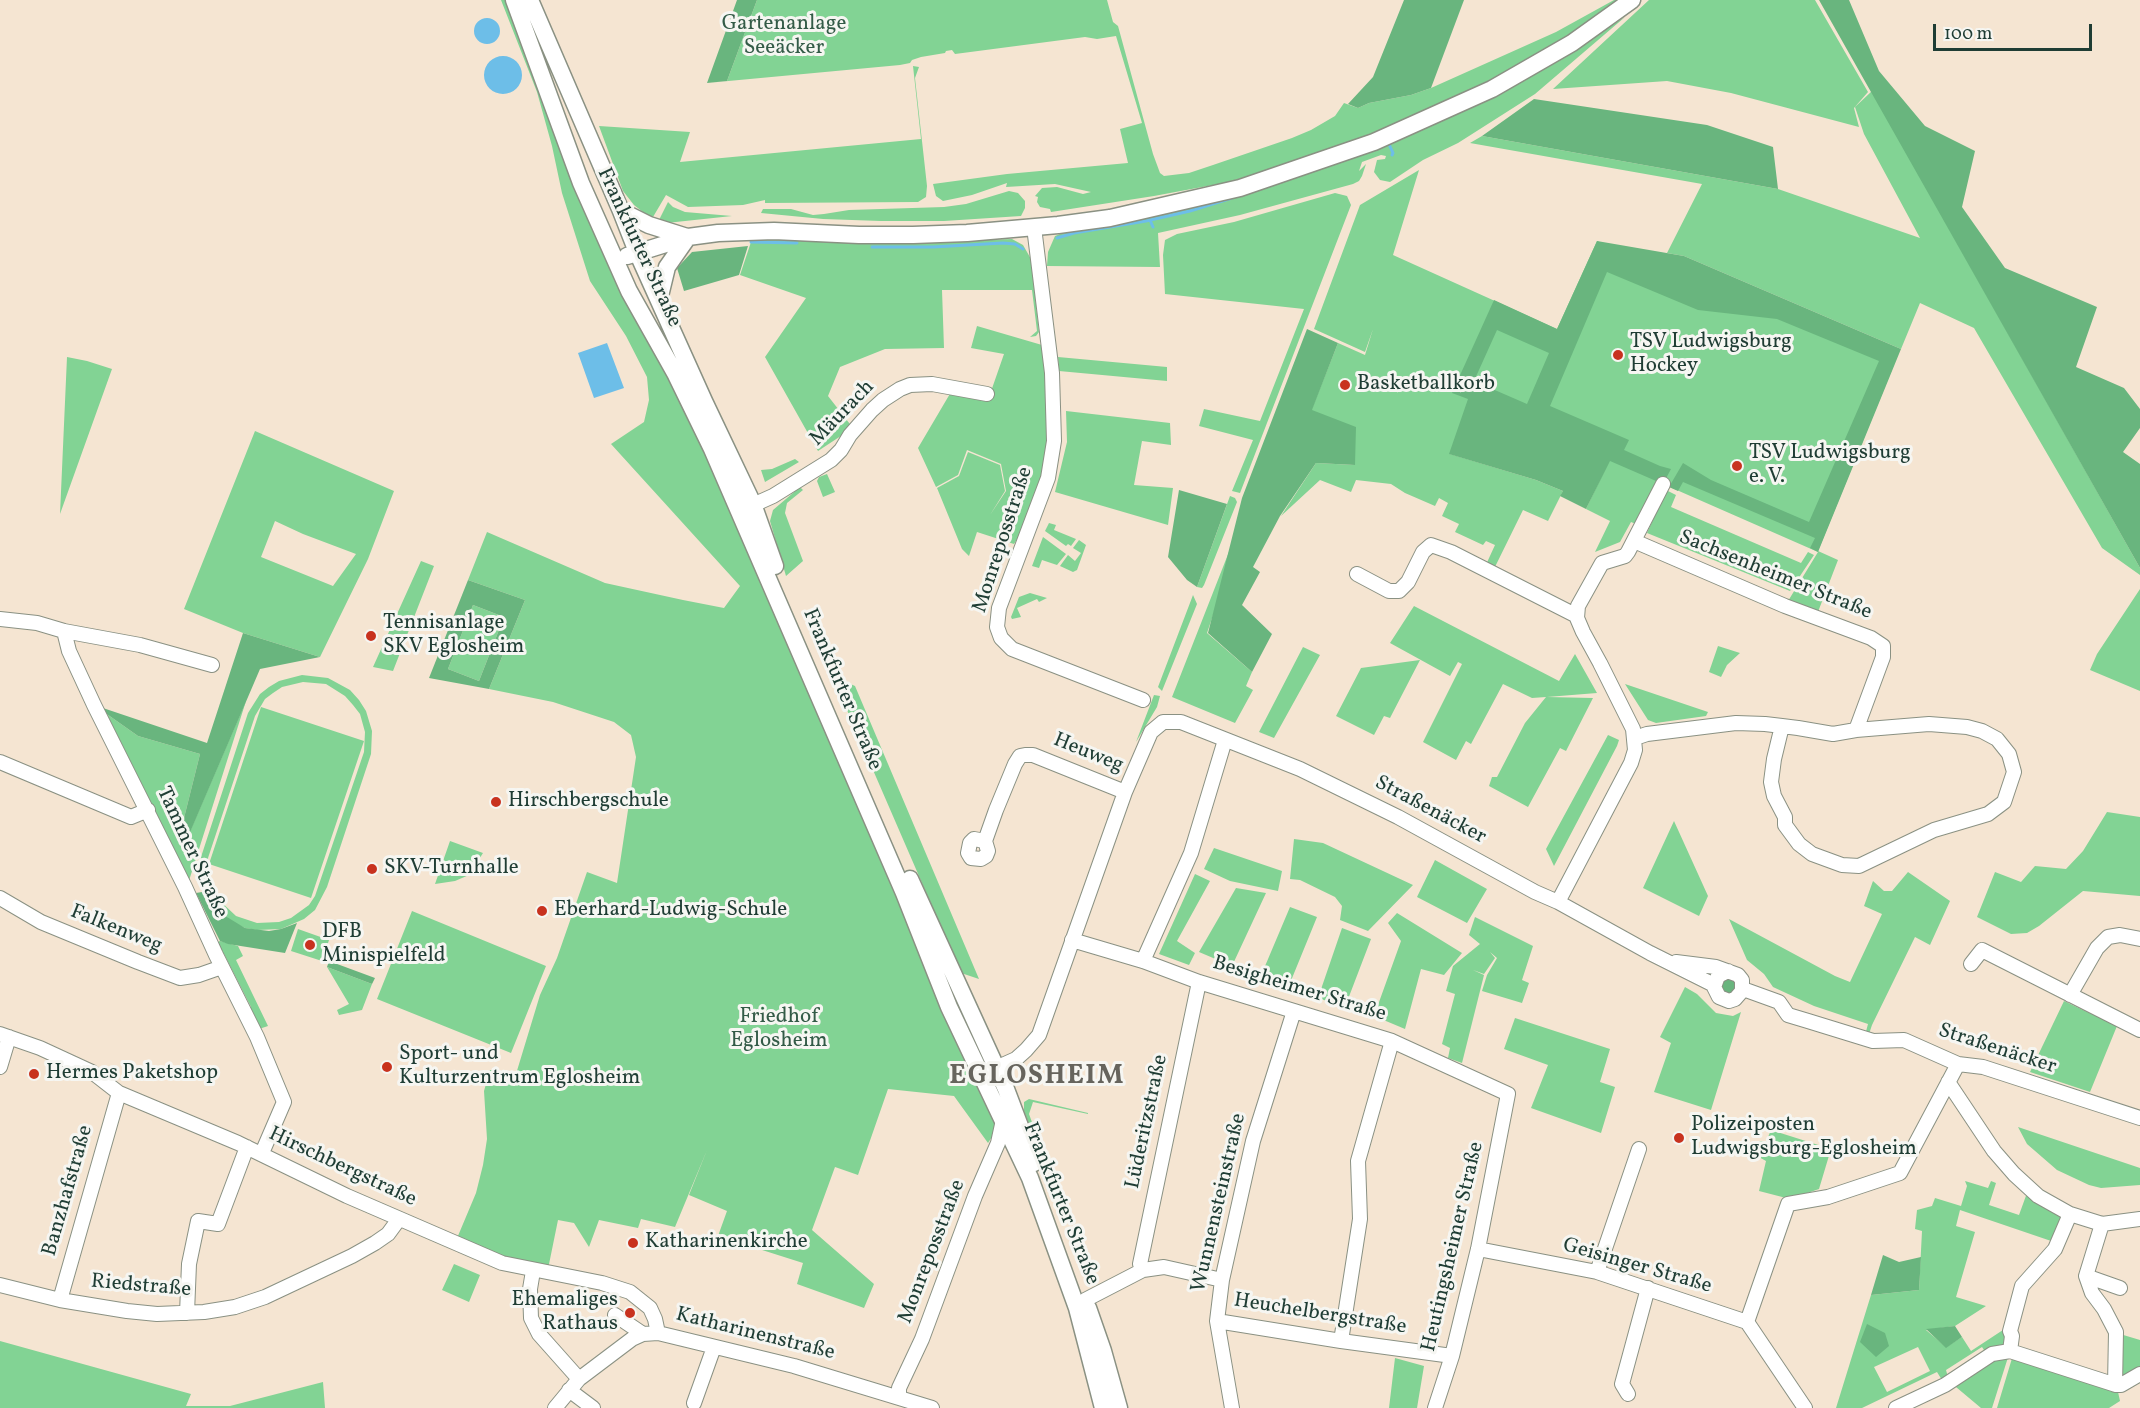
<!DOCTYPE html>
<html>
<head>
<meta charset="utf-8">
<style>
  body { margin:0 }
  #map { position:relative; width:2140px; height:1408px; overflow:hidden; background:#f5e5d2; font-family:Vollkorn,serif }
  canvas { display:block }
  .scale { position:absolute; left:1933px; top:24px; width:159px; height:27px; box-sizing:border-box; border:3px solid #1f3d34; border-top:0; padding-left:8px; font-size:18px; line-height:21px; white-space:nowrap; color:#1f3d34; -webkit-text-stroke:4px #f6f6f2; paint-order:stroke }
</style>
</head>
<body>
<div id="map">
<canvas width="2140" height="1408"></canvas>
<div class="scale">100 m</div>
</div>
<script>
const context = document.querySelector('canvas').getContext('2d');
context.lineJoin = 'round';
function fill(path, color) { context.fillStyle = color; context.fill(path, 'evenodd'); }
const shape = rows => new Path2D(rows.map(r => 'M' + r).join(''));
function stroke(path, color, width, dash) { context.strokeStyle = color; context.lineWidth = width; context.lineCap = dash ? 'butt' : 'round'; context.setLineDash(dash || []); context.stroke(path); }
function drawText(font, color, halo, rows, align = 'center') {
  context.font = font + ' Vollkorn,serif'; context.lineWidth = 6; context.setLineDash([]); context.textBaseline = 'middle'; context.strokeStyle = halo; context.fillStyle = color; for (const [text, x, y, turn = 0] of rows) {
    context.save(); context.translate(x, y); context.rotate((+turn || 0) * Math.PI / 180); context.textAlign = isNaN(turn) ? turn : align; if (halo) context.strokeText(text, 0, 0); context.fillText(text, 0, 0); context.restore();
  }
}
fill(shape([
  [501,0,514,0,549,95,675,373,1003,1120,988,1143,954,1096,888,1089,858,1175,835,1167,812,1230,874,1284,864,1308,797,1284,803,1263,718,1236,727,1211,689,1195,707,1150,675,1227,641,1219,638,1228,599,1220,589,1247,574,1223,558,1220,547,1274,455,1243,476,1193,483,1165,487,1139,484,1091,490,1070,516,1074,540,995,557,958,587,872,617,883,636,757,631,735,614,722,553,702,489,689,525,600,468,580,487,532,605,583,683,600,724,608,740,586,611,444,644,422,649,400,647,377,626,336,590,281,562,193,552,146,537,92],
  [757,0,1107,0,1113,22,1118,26,1153,154,1160,173,1164,176,1189,173,1213,165,1292,138,1311,130,1335,116,1344,103,1358,108,1369,103,1411,95,1431,88,1556,32,1614,0,1632,0,1492,89,1326,151,1229,182,1154,196,1051,212,1050,209,1040,207,1037,202,1038,197,1035,196,1042,188,1057,187,1083,194,1091,192,1055,184,1006,187,1007,183,972,195,943,201,936,196,933,184,1007,174,1128,163,1120,129,1142,123,1116,36,1097,39,1085,37,955,54,952,50,946,51,945,53,921,57,912,60,910,63,900,65,707,83,727,81],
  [1649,0,1815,0,1868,92,1854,108,1859,127,1731,93,1667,81,1553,89],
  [1625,17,1535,94,1458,143,1423,160,1390,182,1380,180,1374,172,1377,160,1385,159,1386,156,1381,155,1362,162,1359,171,1366,164,1362,176,1359,181,1353,184,1240,215,1158,233,1160,267,1047,266,1048,252,1055,236,1060,234,1152,217,1208,203,1416,128,1422,130,1536,72],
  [913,66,919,67,915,78,927,186,926,197,918,202,765,203,765,200,743,205,688,207,666,195,653,217,648,216,634,205,623,191,599,126,690,132,680,162,921,139],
  [1872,91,2140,568,2140,575,2102,548,1974,328,1920,303,1901,349,1684,256,1667,253,1702,184,1470,143,1482,136,1778,189,1920,238,1864,134,1855,107],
  [1419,170,1393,255,1557,329,1597,241,1895,362,1818,551,1838,560,1816,617,1785,606,1818,552,1663,484,1641,526,1631,522,1620,542,1595,552,1610,521,1586,509,1609,461,1450,454,1536,480,1563,491,1548,521,1523,510,1492,573,1484,569,1495,545,1486,541,1483,545,1455,532,1459,524,1442,516,1448,503,1439,498,1435,506,1405,493,1391,484,1356,480,1351,492,1320,480,1281,516,1316,463,1355,465,1311,411,1338,343,1365,355,1373,329,1365,352,1314,329,1360,205],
  [1009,191,1018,193,1025,201,1025,208,1021,216,944,221,881,221,823,219,761,213,763,209,791,209,813,215,824,214,849,210,944,207,966,204],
  [1335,193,1347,196,1351,205,1240,493,1232,491,1253,440,1199,426,1204,409,1260,421,1304,309,1165,294,1163,255,1165,240,1177,234,1234,222],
  [668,202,673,207,685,212,732,216,657,224],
  [774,238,898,243,1012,239,1023,245,1031,259,1039,332,1036,336,1030,337,1037,331,1032,290,942,290,944,348,885,349,840,367,828,396,853,428,818,451,765,357,806,298,740,275,752,239],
  [977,326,1042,345,1050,422,1043,476,1030,519,1014,544,977,532,969,556,962,549,937,488,959,476,968,452,1000,465,1005,491,990,515,1006,491,1001,464,967,450,958,475,936,487,918,448,951,392,988,400,1004,354,971,348],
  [67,357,87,361,112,369,60,514],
  [1058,357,1167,367,1167,381,1059,371],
  [1066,411,1170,423,1171,445,1142,441,1134,485,1173,488,1168,525,1055,492,1067,442],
  [255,431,394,491,368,559,320,657,243,633,184,609],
  [275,521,303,534,356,554,333,586,261,557],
  [795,459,799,462,765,482,761,470,772,469],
  [1265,460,1207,633,1252,672,1246,686,1253,690,1235,723,1172,697],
  [827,474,835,492,823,497,817,481,819,477],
  [800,487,803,490,787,503,785,513,803,561,786,576,770,521,773,510],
  [1666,490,1676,495,1671,507,1801,563,1808,552,1814,555,1790,591,1647,533],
  [1230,496,1235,498,1237,502,1204,585,1202,588,1197,587],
  [1049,523,1056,525,1054,530,1076,539,1071,546,1068,544,1066,546,1045,531],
  [1043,537,1066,554,1057,565,1042,560,1039,568,1032,566],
  [1079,540,1086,545,1077,570,1073,572,1060,566,1068,555,1075,561,1081,553,1073,548],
  [421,561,434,566,393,671,373,667],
  [2140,589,2140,691,2090,670,2097,654],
  [1030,593,1047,598,1039,602,1037,599,1017,608,1021,617,1012,619,1011,617,1019,597],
  [1193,595,1197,604,1162,691,1158,687],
  [473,605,504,617,479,681,448,669],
  [1414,606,1559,681,1575,654,1597,693,1547,697,1593,698,1566,751,1560,748,1528,807,1489,786,1492,777,1497,777,1525,723,1546,697,1532,698,1503,684,1471,744,1466,741,1456,760,1423,742,1462,664,1458,662,1450,676,1390,643],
  [1718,646,1740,653,1727,665,1721,677,1709,672],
  [1303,647,1320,655,1274,738,1259,732],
  [1420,660,1390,718,1384,716,1374,735,1336,716,1361,668],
  [302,675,328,678,350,690,359,700,366,711,372,731,371,754,327,887,315,910,304,919,281,929,257,930,245,928,232,922,213,905,203,883,201,857,248,713,260,694,269,687,279,681],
  [303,682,326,684,345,696,353,705,360,714,365,732,364,752,315,896,309,905,291,918,279,922,257,923,236,916,219,900,210,881,208,858,255,716,265,699,273,693,282,687],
  [835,677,855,686,979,979,961,973,834,680],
  [1625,684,1708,712,1706,716,1656,723,1648,720],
  [1154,695,1160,696,1157,707,1136,742],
  [246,701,186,890,94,705,138,736,200,754,180,834,188,836],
  [261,707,364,741,311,898,209,864],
  [1608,735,1619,740,1617,746,1554,866,1546,849],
  [2107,812,2140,817,2140,896,2083,891,2039,926,2027,933,2011,934,1977,917,1995,872,2021,882,2035,866,2066,869,2083,851],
  [1674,821,1708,896,1699,916,1643,888],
  [1294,839,1323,843,1413,885,1368,931,1340,920,1342,906,1335,897,1300,880,1290,879],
  [450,841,483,853,469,875,455,881,435,884],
  [1214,848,1282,871,1278,891,1230,881,1204,869],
  [1435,860,1487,889,1467,923,1417,897],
  [1908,872,1950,901,1930,945,1915,937,1872,1025,1867,1040,1864,1039,1868,1024,1814,1006,1773,987,1764,974,1747,960,1729,919,1835,976,1850,982,1882,914,1864,906,1873,881,1884,891,1892,891],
  [1195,874,1210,881,1177,941,1195,953,1189,965,1159,954],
  [1236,888,1266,893,1232,966,1199,952],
  [1290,907,1317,917,1288,988,1260,978],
  [412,911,546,966,511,1053,377,999],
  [1397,913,1462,953,1444,975,1421,969,1405,1029,1374,1016,1401,941,1388,923],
  [1475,917,1533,946,1522,980,1529,983,1522,1003,1482,991,1487,975,1497,958,1490,952,1495,958,1484,974,1473,970,1484,975,1462,1063,1448,1058,1450,1048,1442,1044,1455,994,1446,991,1453,966,1480,944,1469,935],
  [1342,928,1371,939,1345,1007,1318,998],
  [298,929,329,940,322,961,291,951],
  [220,941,238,946,243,956,236,960,268,1026,253,1031,243,1010,251,1007,224,954,216,955,211,945],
  [327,967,372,984,362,1010,339,1015,337,1010,349,1004],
  [1685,987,1697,994,1716,1013,1733,1016,1741,1012,1711,1110,1654,1092,1671,1043,1660,1037],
  [2064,1001,2117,1026,2090,1092,2030,1072],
  [1515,1018,1610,1049,1600,1082,1615,1087,1601,1133,1531,1108,1548,1065,1504,1049],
  [1029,1099,1088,1113,1088,1114,1033,1102,1029,1114,1045,1158,1042,1158,1024,1111,1024,1102],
  [2018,1127,2140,1168,2140,1185,2101,1188,2089,1185,2057,1170,2027,1144],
  [1771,1130,1831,1149,1819,1189,1790,1199,1759,1191,1766,1161,1757,1156,1758,1141,1766,1142],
  [1965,1181,1988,1188,1991,1181,1996,1183,1989,1205,2019,1215,2027,1193,2070,1214,2057,1243,1960,1210,1956,1226,1975,1232,1956,1297,1986,1306,1955,1326,1926,1330,1946,1347,1962,1337,1971,1351,2006,1328,2010,1351,1992,1408,1981,1408,1950,1382,1945,1385,1937,1372,1862,1408,1836,1408,1871,1295,1919,1290,1922,1231,1915,1229,1917,1210,1932,1206,1935,1198,1961,1206,1967,1186],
  [1918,1347,1930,1371,1887,1392,1874,1367],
  [1982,1347,1988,1356,1949,1381,1946,1370],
  [454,1264,480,1275,469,1302,442,1290],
  [2120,1334,2140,1340,2140,1372,2121,1380],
  [0,1341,191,1394,186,1406,230,1406,323,1382,325,1408,0,1408],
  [2013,1355,2115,1389,2118,1392,2120,1401,2109,1408,1997,1408],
  [1395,1358,1424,1366,1417,1408,1389,1408]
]), '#82d394');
fill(shape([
  [737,0,757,0,727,81,707,83],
  [1404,0,1464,0,1431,88,1411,95,1369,103,1358,108,1348,104,1373,77],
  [1819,0,1849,0,1879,71,1925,126,1975,151,1962,207,2005,268,2097,307,2076,367,2124,388,2140,409,2140,428,2123,452,2140,464,2140,568],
  [1534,99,1707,125,1773,147,1778,189,1482,136],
  [1597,241,1684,256,1901,349,1818,552,1810,548,1815,538,1683,482,1678,491,1669,487,1683,463,1711,480,1809,522,1879,361,1777,319,1698,310,1607,272,1550,406,1629,440,1624,450,1660,466,1671,469,1663,484,1610,461,1586,509,1560,496,1563,491,1536,480,1449,454,1468,399,1452,393,1494,300,1557,329],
  [1497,330,1549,353,1527,404,1474,381],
  [748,246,739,275,684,291,677,268,692,252],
  [1307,329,1338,343,1312,410,1356,427,1355,465,1316,463,1280,516,1253,567,1260,572,1242,605,1272,634,1252,672,1208,633,1242,498],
  [1179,490,1227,504,1197,587,1187,580,1168,557],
  [468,580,525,600,489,689,429,678],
  [473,605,504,617,479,681,448,669],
  [243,633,320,657,260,669,188,837,180,834,200,754,138,736,94,705,207,743],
  [202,892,207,894,222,914,245,928,269,931,281,929,297,923,285,953,228,944,220,941,196,893],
  [329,961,375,978,372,984,327,967],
  [1718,976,1742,980,1729,1001,1715,981],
  [1883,1255,1899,1262,1921,1257,1919,1290,1871,1295],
  [1867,1324,1885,1333,1889,1346,1876,1357,1860,1342],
  [1955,1326,1962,1337,1946,1348,1926,1329]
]), '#69b57e');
fill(shape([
  '474 31a13 13 0 1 1 26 0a13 13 0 1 1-26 0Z',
  '484 75a19 19 0 1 1 38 0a19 19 0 1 1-38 0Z',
  [607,343,624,388,594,398,578,353]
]), '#6dbee8');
stroke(shape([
  [1388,142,1393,153,1392,155],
  [1150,220,1153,227],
  [1057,238,1074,233,1146,221,1190,211,1232,198],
  [751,242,797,243],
  [872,247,933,247,1003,243,1015,244,1023,249]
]), '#6dbee8', 3);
const minor = shape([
  [1034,227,1052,373,1054,441,1048,478,999,608,997,627,1001,638,1012,649,1143,700],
  [744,509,773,496,831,460,841,450,850,435,872,410,883,400,900,389,910,385,932,384,987,394],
  [1634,541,1785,606,1871,638,1883,646,1883,657,1856,730],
  [1357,574,1389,591,1399,591,1408,582,1423,552,1431,545,1451,552,1577,616],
  [0,619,37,623,64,631,140,645,212,665],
  [64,631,69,651,94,705,185,887,216,955,257,1037,284,1102,262,1153],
  [1635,738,1647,734,1736,723,1765,724,1782,726,1798,728,1833,734,1856,730,1929,724,1967,727,1982,731,1997,739,2009,754,2014,772,2004,802,1988,814,1934,830,1859,866,1842,865,1812,854,1799,844,1785,825,1785,817,1774,796,1771,782,1774,759,1782,726],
  [0,762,131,817,148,810],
  [985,841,974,839,970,843,968,853,971,858,981,859,986,856,988,851,985,841,996,810,1015,764,1020,756,1025,755,1033,755,1125,792],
  [0,898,41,922,138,962,180,978,199,975,222,967],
  [1558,902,1631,763,1635,750,1633,729,1600,663,1583,632,1577,618,1578,606,1602,563,1625,556,1628,552,1663,484],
  [1072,940,1143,961,1199,982,1392,1041,1508,1094,1478,1249,1452,1356,1435,1408],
  [1143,961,1191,853,1225,740],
  [1676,962,1716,967,1738,975,1742,980,1742,991,1735,999,1729,1001,1719,997,1714,987,1718,976,1728,971],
  [1971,964,1982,950,2140,1030],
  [1199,982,1140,1264,1143,1270,1164,1267,1222,1280],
  [1743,989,1779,1002,1788,1015,1808,1021,1873,1041,1904,1040,1958,1064,1983,1067,2140,1118],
  [2070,995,2097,948,2108,937,2120,935,2140,939],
  [0,1034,40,1048,92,1072,119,1093,238,1143,347,1196,502,1263,602,1283,630,1292,650,1308,655,1319,658,1333],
  [0,1067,9,1037],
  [987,1072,1016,1059,1026,1050,1039,1035,1125,792,1151,732,1163,722,1181,722,1300,769,1398,817,1535,892,1558,902,1650,953,1714,985],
  [1948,1082,1994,1151,2014,1174,2038,1196,2070,1214,2102,1224,2140,1219],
  [2102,1224,2086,1276,2092,1293,2104,1309,2116,1332,2115,1385],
  [1478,1249,1597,1272,1747,1322],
  [533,1271,530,1289,531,1318,539,1334,579,1379],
  [1597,1272,1639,1149],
  [2086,1276,2120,1288],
  [0,1285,60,1300,127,1311,157,1314,204,1312,235,1307,265,1297,352,1256,375,1243,388,1234,399,1219],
  [60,1300,119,1093],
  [1085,1300,1143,1270],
  [187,1313,189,1264,198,1221,218,1224,247,1147],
  [615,1315,643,1334],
  [1217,1321,1341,1341,1452,1356],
  [1341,1341,1360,1219,1358,1161,1392,1041],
  [2010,1351,2012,1336,2010,1331,2022,1286,2055,1249,2070,1214],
  [569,1390,593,1408],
  [1628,1394,1622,1384,1648,1288],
  [899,1397,899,1388,922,1339,975,1196,998,1143,1003,1120],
  [694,1403,714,1347],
  [555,1408,579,1379,632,1339,643,1334,658,1333,794,1366,932,1408],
  [1232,1408,1217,1321,1222,1280,1253,1141,1294,1011],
  [1805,1408,1747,1322,1788,1204,1828,1197,1900,1173,1958,1064],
  [1896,1408,1945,1385,1992,1354,2010,1351,2116,1385,2121,1385,2140,1374]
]);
const major = shape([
  [514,0,581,183,629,291,675,373,712,449,904,893,949,1007,1030,1178,1077,1308,1103,1408],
  [530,0,621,211,637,252,704,401,753,504,775,566],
  [621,211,649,225,687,237],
  [627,256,688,237,718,233,774,231,859,235,913,235,967,233,1058,225,1110,218,1240,188,1374,142,1492,89,1572,43,1632,0],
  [659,300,667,267,688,237],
  [910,879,1006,1089,1034,1163],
  [1088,1308,1103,1351,1119,1408]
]);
stroke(minor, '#8a9183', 16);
stroke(major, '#8a9183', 19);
stroke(minor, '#fff', 14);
stroke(major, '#fff', 16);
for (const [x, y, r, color] of [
  [1618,355,6,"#c8321e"],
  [1345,385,6,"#c8321e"],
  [1737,466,6,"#c8321e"],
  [371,636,6,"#c8321e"],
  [496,802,6,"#c8321e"],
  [372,869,6,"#c8321e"],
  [542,911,6,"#c8321e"],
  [310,945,6,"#c8321e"],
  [387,1067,6,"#c8321e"],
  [34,1074,6,"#c8321e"],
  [1679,1138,6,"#c8321e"],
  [633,1243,6,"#c8321e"],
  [630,1313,6,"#c8321e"]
]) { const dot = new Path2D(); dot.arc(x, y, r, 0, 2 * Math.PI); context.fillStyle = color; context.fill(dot); stroke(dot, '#f6f6f2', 2); }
drawText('21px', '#335b47', '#f6f6f2', [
  ["Gartenanlage",784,25],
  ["Seeäcker",784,49],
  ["Friedhof",779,1018],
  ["Eglosheim",779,1042]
]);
drawText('21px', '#1f3d34', '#f6f6f2', [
  ["Frankfurter Straße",638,248,65],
  ["Mäurach",843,414,-46],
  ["Monreposstraße",1004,540,-72],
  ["Sachsenheimer Straße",1775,576,22],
  ["Frankfurter Straße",841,690,67],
  ["Heuweg",1088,754,22],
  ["Straßenäcker",1430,811,28],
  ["Tammer Straße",191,853,65],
  ["Falkenweg",116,930,22],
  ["Besigheimer Straße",1299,990,17],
  ["Straßenäcker",1997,1050,18],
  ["Lüderitzstraße",1148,1122,-78],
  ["Hirschbergstraße",342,1168,25],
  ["Banzhafstraße",69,1191,-74],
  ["Wunnensteinstraße",1220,1203,-77],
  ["Frankfurter Straße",1060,1204,68],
  ["Heutingsheimer Straße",1454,1247,-77],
  ["Monreposstraße",933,1252,-69],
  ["Geisinger Straße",1637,1267,16],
  ["Riedstraße",141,1287,5],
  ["Heuchelbergstraße",1320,1315,9],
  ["Katharinenstraße",755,1335,14]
]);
drawText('21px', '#1f3d34', '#f6f6f2', [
  ["TSV Ludwigsburg",1630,343],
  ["Hockey",1630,367],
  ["Basketballkorb",1357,385],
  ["TSV Ludwigsburg",1749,454],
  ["e. V.",1749,478],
  ["Tennisanlage",383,624],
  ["SKV Eglosheim",383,648],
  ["Hirschbergschule",508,802],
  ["SKV-Turnhalle",384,869],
  ["Eberhard-Ludwig-Schule",554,911],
  ["DFB",322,933],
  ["Minispielfeld",322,957],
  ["Sport- und",399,1055],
  ["Kulturzentrum Eglosheim",399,1079],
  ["Hermes Paketshop",46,1074],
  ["Polizeiposten",1691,1126],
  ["Ludwigsburg-Eglosheim",1691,1150],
  ["Katharinenkirche",645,1243],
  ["Ehemaliges",618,1301,"right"],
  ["Rathaus",618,1325,"right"]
], 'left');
context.letterSpacing = '1.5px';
drawText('bold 27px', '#66645d', '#f6f6f2', [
  ["EGLOSHEIM",1037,1078]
]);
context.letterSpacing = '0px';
</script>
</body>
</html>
